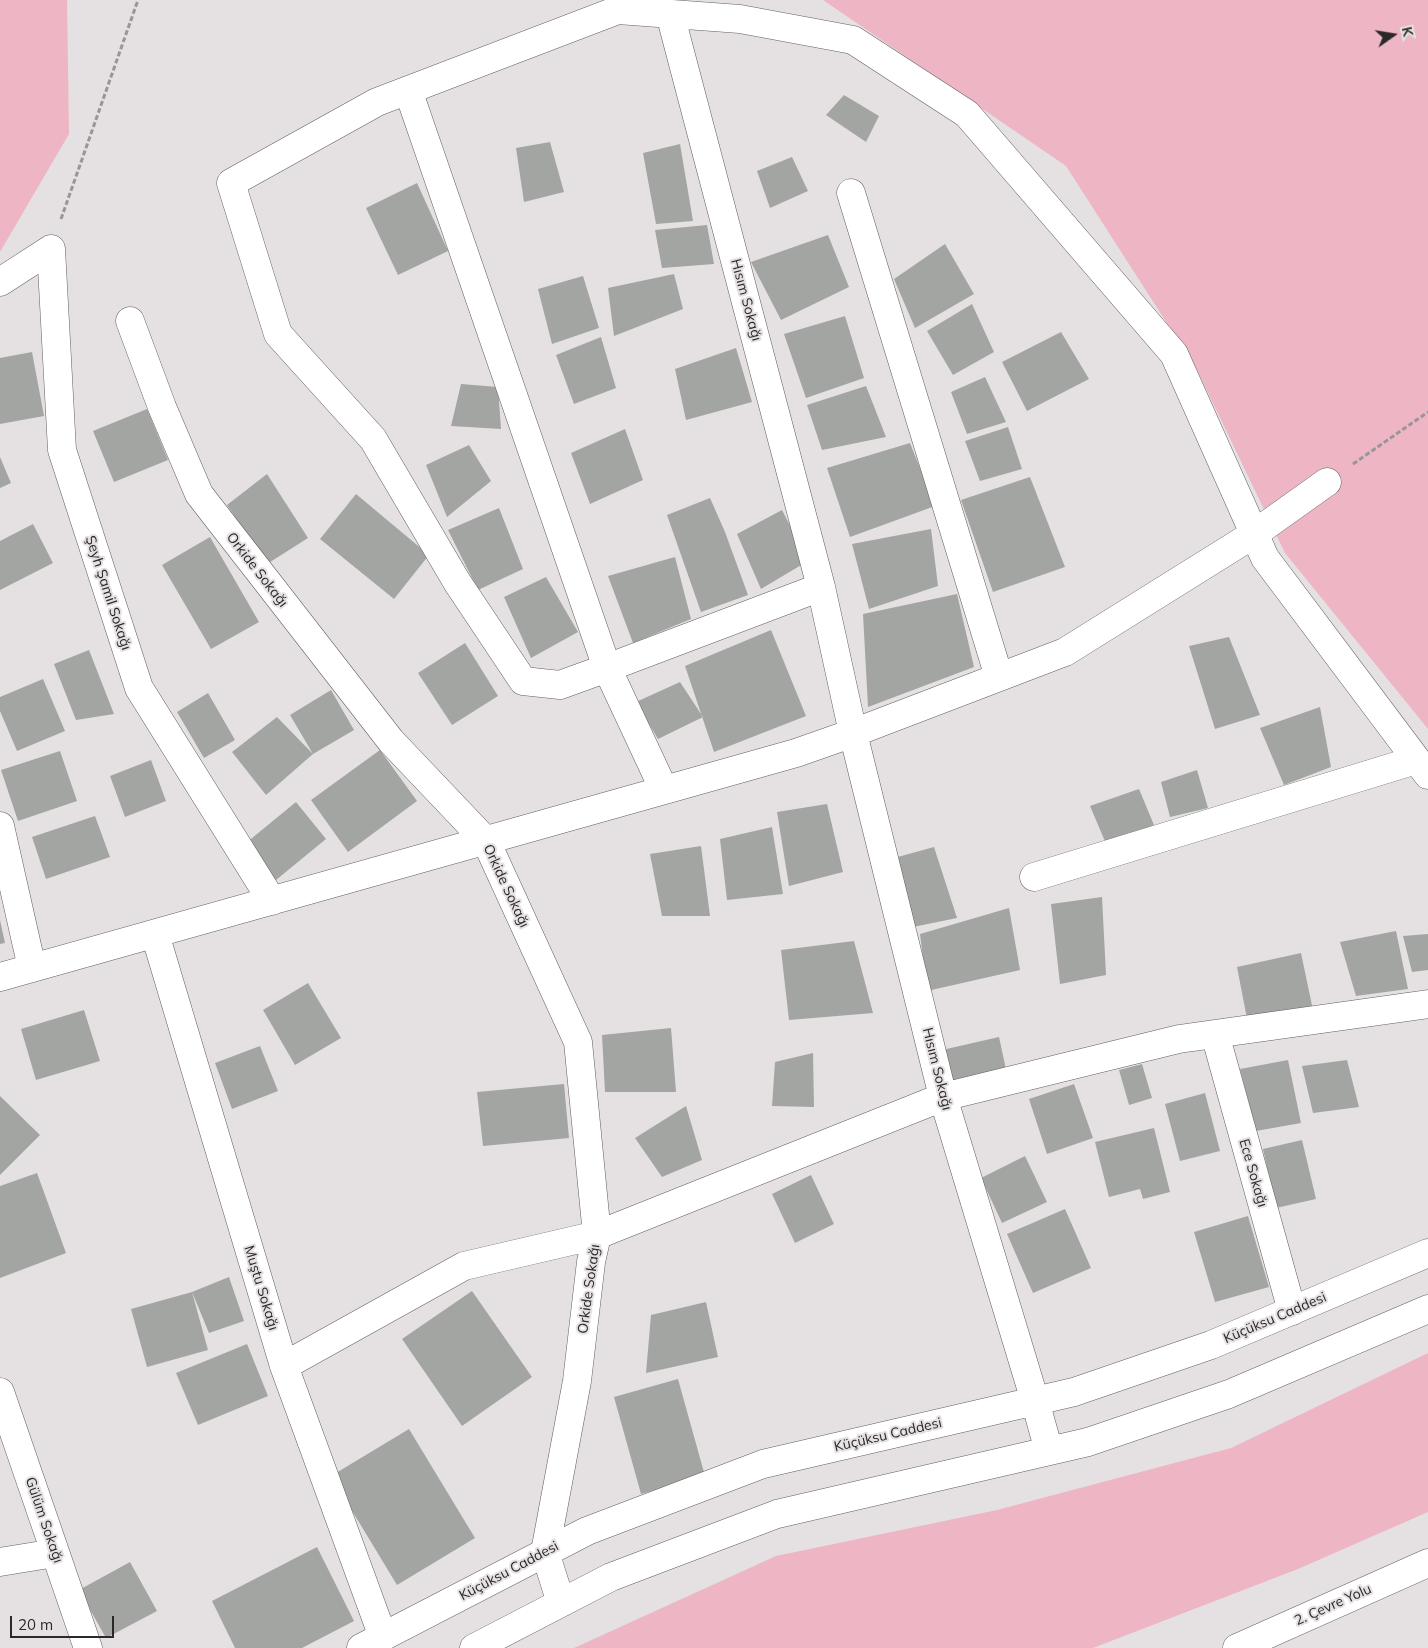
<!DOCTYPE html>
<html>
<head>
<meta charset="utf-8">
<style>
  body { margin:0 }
  #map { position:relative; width:1428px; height:1648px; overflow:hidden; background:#e5e1e2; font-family:Mulish,sans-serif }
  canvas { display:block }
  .north { position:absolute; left:1368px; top:10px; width:50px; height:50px; -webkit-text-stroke:4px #e5e1e2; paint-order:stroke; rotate:77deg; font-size:14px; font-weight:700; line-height:20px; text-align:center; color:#2a2828 }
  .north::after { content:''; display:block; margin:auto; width:18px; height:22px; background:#2a2828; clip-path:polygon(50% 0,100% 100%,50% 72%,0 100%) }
  .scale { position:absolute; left:10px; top:1616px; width:104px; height:22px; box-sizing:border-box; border:2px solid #2a2828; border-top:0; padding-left:6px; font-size:15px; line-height:18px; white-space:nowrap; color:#2a2828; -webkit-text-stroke:4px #e5e1e2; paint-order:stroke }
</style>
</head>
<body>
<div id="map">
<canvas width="1428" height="1648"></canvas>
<div class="north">K</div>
<div class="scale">20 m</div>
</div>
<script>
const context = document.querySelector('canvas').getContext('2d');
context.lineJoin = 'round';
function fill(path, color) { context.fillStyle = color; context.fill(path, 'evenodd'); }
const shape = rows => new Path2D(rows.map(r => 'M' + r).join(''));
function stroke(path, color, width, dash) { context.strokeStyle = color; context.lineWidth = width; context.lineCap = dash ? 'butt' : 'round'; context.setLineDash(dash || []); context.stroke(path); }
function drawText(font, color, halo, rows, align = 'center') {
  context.font = font + ' Mulish,sans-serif'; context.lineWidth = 4; context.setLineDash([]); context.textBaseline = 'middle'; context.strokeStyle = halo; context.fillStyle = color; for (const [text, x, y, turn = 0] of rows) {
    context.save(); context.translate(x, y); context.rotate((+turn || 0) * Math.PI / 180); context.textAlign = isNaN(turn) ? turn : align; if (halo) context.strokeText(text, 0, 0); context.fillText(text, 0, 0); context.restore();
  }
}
fill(shape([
  [0,0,67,0,69,134,0,252],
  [823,0,1428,0,1428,729,1285,553,1197,370,1066,166],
  [1428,1353,1428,1512,1298,1569,1093,1648,574,1648,776,1556,997,1510,1231,1448]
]), '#eeb5c5');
fill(shape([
  [844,95,879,116,866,142,826,115],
  [550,142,564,192,524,202,516,148],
  [680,144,693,221,656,224,643,153],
  [792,157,808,191,770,208,757,171],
  [417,183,448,251,398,275,366,208],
  [707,225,714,264,662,268,655,230],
  [828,235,849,287,781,320,751,262],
  [945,244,974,294,915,328,894,279],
  [674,274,683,309,614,336,608,288],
  [583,276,599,328,552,344,538,289],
  [972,304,994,352,953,375,927,331],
  [845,316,864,378,806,398,784,334],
  [1061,332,1089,379,1027,411,1002,362],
  [601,337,616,388,574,404,556,355],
  [736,348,752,402,686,420,675,369],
  [32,352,44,416,0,424,0,358],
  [985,377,1006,422,967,434,951,392],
  [461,384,498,387,501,429,451,426],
  [866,386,886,437,822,450,807,405],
  [147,409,168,460,114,482,93,431],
  [1008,427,1022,469,980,481,965,441],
  [625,429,643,480,590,504,571,453],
  [910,443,935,506,850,537,827,468],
  [469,445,491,481,447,517,426,465],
  [0,457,11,483,0,488],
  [267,474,308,538,267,564,227,505],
  [1030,477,1065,567,993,592,961,500],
  [356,494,429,555,394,599,320,539],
  [710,498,725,532,748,595,701,612,667,515],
  [499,508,523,569,478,590,448,530],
  [782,510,808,561,761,589,737,534],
  [33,524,53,563,0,590,0,541],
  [931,529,938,586,869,609,852,544],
  [210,537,259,622,211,649,162,565],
  [675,557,691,619,633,643,608,576],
  [546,577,578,632,531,658,504,597],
  [957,594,974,667,868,707,863,614],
  [771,630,806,716,714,752,685,666],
  [1229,637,1260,715,1215,729,1189,646],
  [465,643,498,696,452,725,418,673],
  [89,650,114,714,76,720,54,664],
  [43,679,65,731,17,751,0,711,0,697],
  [680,682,703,717,658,739,636,702],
  [331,690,354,730,313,754,290,715],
  [208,693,235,740,204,758,177,712],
  [1320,707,1331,767,1284,785,1260,728],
  [277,717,313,754,266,795,232,752],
  [380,750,417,801,348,852,311,800],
  [60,751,77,801,18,821,1,770],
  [151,760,166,801,125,817,110,776],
  [1197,770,1208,808,1170,817,1161,782],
  [1139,789,1154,825,1107,846,1090,806],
  [296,802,326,839,276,880,246,843],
  [827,804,843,872,789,886,777,812],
  [95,816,110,857,46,879,32,837],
  [772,827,783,894,727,900,720,839],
  [701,846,710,916,662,916,650,854],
  [934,847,957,918,913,927,894,858],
  [1102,897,1106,975,1060,984,1051,904],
  [1009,908,1020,970,927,991,920,934],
  [0,920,5,943,0,944],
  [1396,931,1408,989,1356,996,1340,942],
  [1428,934,1428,970,1412,972,1403,936],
  [854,941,873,1013,789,1020,781,950],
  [1301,953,1314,1015,1249,1029,1237,967],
  [308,983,341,1038,295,1065,263,1010],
  [84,1010,100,1061,36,1080,21,1029],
  [671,1028,676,1092,605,1092,602,1035],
  [999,1037,1007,1074,950,1083,942,1050],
  [260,1046,278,1091,232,1109,215,1063],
  [813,1053,814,1107,772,1106,775,1062],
  [1288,1060,1301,1123,1256,1131,1240,1069],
  [1347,1060,1359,1107,1313,1113,1302,1066],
  [1142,1064,1152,1098,1129,1105,1119,1070],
  [564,1084,569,1138,483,1146,477,1092],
  [1074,1084,1093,1138,1047,1154,1029,1099],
  [1205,1093,1220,1151,1180,1161,1165,1104],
  [0,1096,40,1135,0,1175],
  [686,1106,702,1160,662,1177,635,1138],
  [1154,1128,1170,1192,1143,1199,1140,1189,1109,1197,1095,1142],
  [1302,1140,1316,1199,1276,1208,1263,1149],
  [1025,1156,1047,1202,1002,1223,981,1178],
  [37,1173,66,1253,0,1278,0,1186],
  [811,1175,834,1224,795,1243,772,1194],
  [1065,1209,1091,1268,1033,1293,1007,1234],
  [1248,1216,1269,1287,1215,1302,1194,1232],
  [229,1277,244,1321,209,1333,192,1292],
  [472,1291,532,1377,462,1426,402,1339],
  [192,1292,208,1350,147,1367,131,1309],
  [706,1302,718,1357,646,1373,651,1315],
  [247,1344,268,1396,198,1425,176,1373],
  [678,1379,705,1476,641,1494,614,1397],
  [409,1429,475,1538,397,1585,331,1476],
  [317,1547,354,1621,302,1648,235,1648,212,1601],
  [130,1562,157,1611,106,1638,79,1590]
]), '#a3a5a3');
const minor = shape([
  [670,14,821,587],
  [408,90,607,668,821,587,853,733,943,1097,1035,1401],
  [851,193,999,677],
  [51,249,62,450,139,688,272,901],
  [0,282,51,249],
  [130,321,162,407,199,494,391,741,486,841,578,1042,597,1235,591,1262,577,1381,545,1552],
  [664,790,607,668,560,685,523,681,457,582,373,439,278,334,231,183,377,102,618,10,740,19,853,40,967,114,1174,354,1265,558,1428,775],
  [0,826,32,968],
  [1034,877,1416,760],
  [155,934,284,1366,383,1637],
  [0,977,796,753,853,733,1065,652,1254,534,1327,482],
  [1215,1034,1292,1311],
  [284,1366,464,1266,597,1235,943,1097,1179,1039,1428,1004],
  [0,1392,88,1648],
  [0,1562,55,1553]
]);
const major = shape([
  [1035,1401,1049,1451],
  [545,1552,561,1603],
  [361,1648,587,1531,763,1464,1074,1392,1211,1345,1428,1253],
  [474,1648,611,1577,777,1514,1088,1442,1229,1394,1428,1309]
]);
const highway = shape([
  [1237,1648,1428,1563]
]);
stroke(minor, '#635f60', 29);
stroke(major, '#635f60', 29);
stroke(highway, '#635f60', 29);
stroke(shape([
  [61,219,138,0],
  [1353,464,1428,412]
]), '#999697', 3, [5, 2.5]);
stroke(minor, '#fff', 28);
stroke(major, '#fff', 28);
stroke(highway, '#fff', 28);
drawText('14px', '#2a2828', '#e5e1e2', [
  ["Hısım Sokağı",746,300,75],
  ["Orkide Sokağı",257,570,52],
  ["Şeyh Şamil Sokağı",108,593,72],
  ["Orkide Sokağı",506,886,65],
  ["Hısım Sokağı",937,1069,76],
  ["Ece Sokağı",1253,1173,74],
  ["Muştu Sokağı",261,1288,73],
  ["Orkide Sokağı",589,1289,-82],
  ["Küçüksu Caddesi",1275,1318,-23],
  ["Küçüksu Caddesi",888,1435,-13],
  ["Gülüm Sokağı",44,1520,71],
  ["Küçüksu Caddesi",509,1571,-28],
  ["2. Çevre Yolu",1333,1605,-24]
]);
</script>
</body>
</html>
